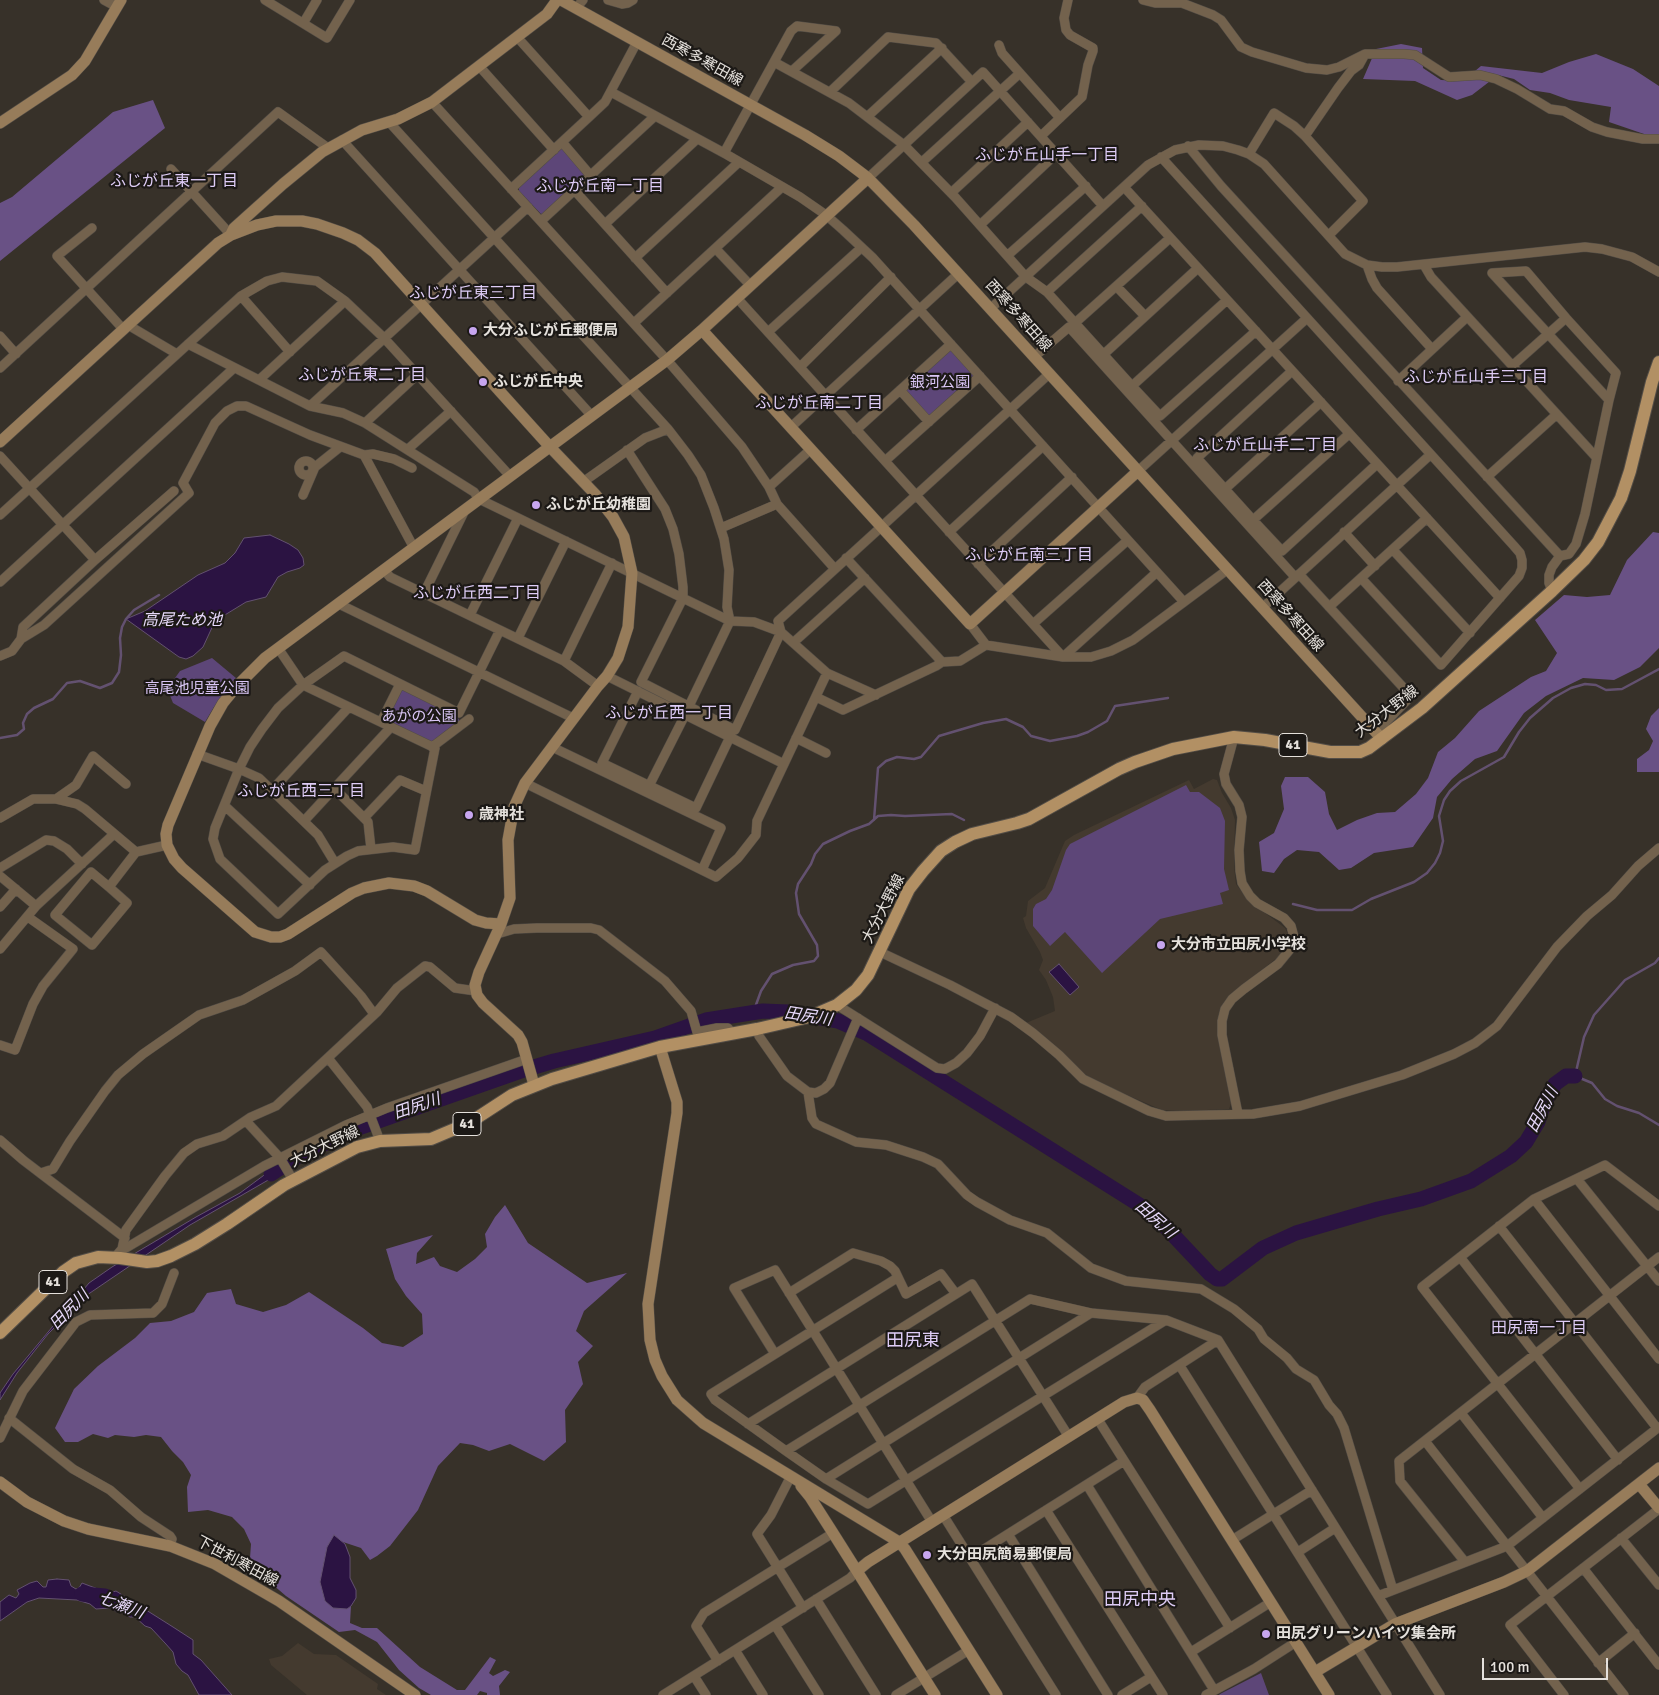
<!DOCTYPE html>
<html>
<head>
<meta charset="utf-8">
<style>
  body { margin:0 }
  #map { position:relative; width:1659px; height:1695px; overflow:hidden; background:#373129; font-family:Signika,sans-serif }
  canvas { display:block }
  .scale { position:absolute; left:1482px; top:1658px; width:126px; height:22px; box-sizing:border-box; border:2px solid #e5e1dc; border-top:0; padding-left:6px; font-size:15px; line-height:18px; white-space:nowrap; color:#e5e1dc; -webkit-text-stroke:4px #1c1916; paint-order:stroke }
</style>
</head>
<body>
<div id="map">
<canvas width="1659" height="1695"></canvas>
<div class="scale">100 m</div>
</div>
<script>
const context = document.querySelector('canvas').getContext('2d');
context.lineJoin = 'round';
function fill(path, color) { context.fillStyle = color; context.fill(path, 'evenodd'); }
const shape = rows => new Path2D(rows.map(r => 'M' + r).join(''));
function stroke(path, color, width, dash) { context.strokeStyle = color; context.lineWidth = width; context.lineCap = dash ? 'butt' : 'round'; context.setLineDash(dash || []); context.stroke(path); }
function drawText(font, color, halo, rows, align = 'center') {
  context.font = font + ' Signika,"Noto Sans JP",sans-serif'; context.lineWidth = 4.5; context.setLineDash([]); context.textBaseline = 'middle'; context.strokeStyle = halo; context.fillStyle = color; for (const [text, x, y, turn = 0] of rows) {
    context.save(); context.translate(x, y); context.rotate((+turn || 0) * Math.PI / 180); context.textAlign = isNaN(turn) ? turn : align; if (halo) context.strokeText(text, 0, 0); context.fillText(text, 0, 0); context.restore();
  }
}
fill(shape([
  [1213,779,1217,780,1222,793,1231,808,1235,820,1234,866,1236,884,1248,900,1285,928,1289,936,1288,940,1283,952,1277,958,1230,995,1224,1002,1219,1013,1217,1032,1232,1101,1229,1109,1185,1111,1162,1110,1092,1080,1026,1023,1055,1011,1053,997,1046,980,1039,970,1043,960,1040,952,1026,928,1023,918,1026,916,1028,901,1045,888,1065,841,1074,835,1189,780,1194,789],
  [298,1643,314,1654,336,1655,378,1684,377,1689,386,1695,307,1695,271,1665,269,1659,282,1656]
]), '#443a2f');
fill(shape([
  [561,148,564,148,586,177,545,213,541,214,519,191,519,186],
  [952,350,974,375,973,378,930,416,926,416,905,393,905,389,947,351],
  [212,658,236,678,214,707,205,722,173,703,169,693,175,678,180,671],
  [401,689,457,716,460,722,432,743,385,720],
  [1186,785,1190,792,1199,792,1220,808,1225,821,1224,869,1229,890,1220,893,1223,904,1160,919,1102,973,1065,932,1050,946,1033,926,1033,909,1036,904,1046,899,1052,890,1066,850,1070,844],
  [1261,1673,1269,1695,1219,1695,1220,1694]
]), '#5d4678');
fill(shape([
  [1401,44,1422,48,1423,68,1441,80,1463,81,1481,66,1542,73,1569,62,1596,54,1633,69,1659,86,1659,135,1644,134,1609,122,1611,107,1569,100,1550,93,1530,90,1514,79,1498,75,1472,95,1457,100,1415,81,1363,79,1376,49],
  [153,100,165,128,0,261,0,203,12,197,113,112],
  [1653,532,1659,533,1659,648,1640,667,1614,680,1583,678,1546,696,1524,713,1497,751,1475,759,1452,779,1437,797,1433,818,1413,847,1374,853,1351,868,1339,870,1319,852,1297,850,1284,859,1274,873,1262,871,1259,842,1274,833,1284,809,1281,786,1285,777,1308,777,1325,792,1329,814,1337,830,1357,820,1377,813,1395,812,1416,794,1428,778,1438,752,1455,738,1479,711,1531,677,1546,671,1557,653,1535,620,1564,595,1587,597,1610,595,1627,560],
  [1659,708,1659,772,1637,772,1637,759,1649,750,1653,741,1646,729,1651,716],
  [505,1205,528,1243,587,1283,627,1273,584,1311,576,1331,593,1346,578,1362,583,1384,565,1410,566,1442,544,1461,510,1444,489,1451,473,1445,460,1443,438,1466,418,1510,390,1546,377,1556,370,1560,361,1548,337,1540,347,1609,351,1606,350,1623,362,1628,377,1628,420,1667,457,1690,465,1690,490,1657,496,1660,489,1673,493,1676,505,1670,510,1672,499,1686,500,1695,487,1695,487,1693,480,1691,477,1695,431,1695,419,1688,399,1670,377,1642,355,1630,339,1632,286,1596,251,1566,250,1558,251,1544,244,1529,232,1517,208,1510,188,1512,187,1487,191,1475,183,1462,172,1451,161,1437,146,1435,134,1437,115,1435,108,1438,93,1434,78,1442,65,1442,55,1428,74,1389,98,1366,135,1338,150,1323,171,1321,194,1312,207,1293,231,1289,236,1304,263,1312,286,1305,309,1292,363,1328,382,1343,403,1347,423,1334,422,1314,406,1296,395,1279,386,1249,433,1235,417,1253,416,1264,434,1257,440,1266,457,1272,475,1259,487,1247,485,1234,495,1217]
]), '#695185');
const water = shape([
  [270,535,289,544,298,550,303,558,304,565,300,568,287,572,278,577,266,597,246,602,215,621,203,647,193,656,186,659,179,657,126,619,145,611,198,575,225,563,235,553,244,538,270,535],
  [1059,964,1079,987,1070,995,1049,972,1059,964],
  [279,1164,281,1171,270,1179,190,1225,87,1295,48,1334,17,1373,0,1400,0,1393,13,1374,89,1283,112,1267,196,1217,240,1193,279,1164],
  [334,1535,345,1544,347,1549,350,1557,350,1578,356,1590,356,1598,351,1606,347,1609,333,1608,325,1601,320,1582,327,1547,334,1535],
  [57,1579,69,1580,71,1586,76,1589,79,1588,82,1583,98,1589,106,1600,111,1599,113,1592,116,1591,173,1627,193,1640,193,1654,201,1660,232,1695,199,1695,188,1675,182,1671,176,1664,173,1652,165,1643,151,1628,145,1626,135,1617,130,1617,121,1612,117,1612,110,1608,96,1609,90,1604,77,1600,39,1598,27,1602,0,1621,0,1602,9,1595,16,1598,19,1594,17,1590,30,1583,37,1581,43,1587,46,1587,48,1580,57,1579]
]);
fill(water, '#2b1342');
stroke(water, '#635170', 1);
stroke(shape([
  [0,738,17,735,24,729,23,723,27,714,34,708,53,699,67,683,80,681,100,688,112,683,119,672,121,655,120,638,122,627,126,619,134,610,159,595],
  [874,820,878,768,886,761,897,757,914,759,921,757,939,736,983,723,1006,719,1023,727,1031,736,1050,741,1077,736,1088,732,1107,721,1115,706,1168,698],
  [1293,904,1317,910,1352,910,1371,899,1414,882,1427,873,1435,863,1440,853,1443,841,1439,816,1444,800,1450,791,1461,781,1504,757,1519,732,1530,718,1553,698,1571,688,1585,684,1596,685,1606,690,1622,689,1659,669],
  [1659,958,1655,963,1625,980,1594,1015,1584,1037,1575,1076,1592,1083,1605,1099,1617,1106,1639,1113,1659,1125],
  [753,1013,761,991,772,974,793,965,814,961,818,956,817,945,799,914,796,893,798,884,811,864,815,854,823,844,850,831,869,824,878,816,891,815,905,816,952,814,964,820]
]), '#635170', 2.5);
stroke(shape([
  [271,1174,297,1157,353,1130,524,1070,554,1061,655,1038,706,1020,763,1011,788,1012,838,1021,866,1033,1138,1204,1158,1219,1210,1274,1217,1279,1222,1279,1263,1248,1296,1233,1378,1209,1421,1199,1471,1181,1511,1156,1526,1142,1538,1122,1544,1103,1555,1084,1566,1076,1575,1076],
  [82,1594,105,1596,129,1607]
]), '#2b1342', 15);
const street = shape([
  [104,0,117,7],
  [265,0,327,38,350,0],
  [608,0,622,4,628,3,633,0],
  [1143,0,1155,3,1182,3,1213,15,1221,20,1241,47,1252,52,1306,68,1327,70,1339,67,1365,54,1404,54,1415,55,1449,77,1480,75,1496,79,1517,89,1550,109,1564,111,1592,127,1607,132,1643,139,1659,139],
  [576,8,583,0],
  [304,22,317,0],
  [517,37,589,117,605,102,637,42],
  [999,45,1002,53,1060,118],
  [774,62,849,103,904,145,955,197,1026,277,1047,292],
  [479,66,554,150],
  [611,92,724,153,800,197,826,215,843,230,873,258,1184,602],
  [830,92,888,37,936,43,972,82],
  [432,102,667,360,742,447,769,487],
  [868,116,942,48],
  [389,122,668,429,688,455,701,475,714,508,724,539,729,570,727,607,730,621,689,706],
  [1041,136,1082,97,1088,65,1093,51,1093,48,1070,35,1066,30,1064,18,1068,0],
  [1305,136,1338,88,1351,71,1359,65,1365,54],
  [342,140,592,416],
  [562,142,589,117],
  [1188,146,1221,186,1560,556,1552,567,1549,575,1549,583,1552,591],
  [724,153,791,31,797,26,836,31,792,71],
  [1249,154,1274,113,1294,126,1305,136,1363,201,1329,235],
  [1161,157,1514,546,1520,553,1522,560,1522,568,1519,576,1441,665,1361,578],
  [922,162,1020,73],
  [171,169,231,235],
  [868,178,983,72,1103,206],
  [1124,187,1500,598],
  [511,189,562,142,591,176],
  [575,191,667,293],
  [951,193,1028,122],
  [1142,206,1047,292,1132,386,1160,416,1256,331],
  [541,221,655,116],
  [605,224,697,139],
  [980,225,1056,154],
  [92,228,57,256,123,329],
  [716,249,750,285],
  [1008,255,1086,186],
  [635,258,739,162],
  [1367,265,1372,279,1377,288,1432,349],
  [1424,265,1431,277,1596,457],
  [1492,273,1609,400,1585,514,1576,544,1569,554,1560,556],
  [1492,273,1526,271,1566,318,1616,373,1609,400],
  [1117,287,1145,316],
  [241,296,290,352],
  [737,298,1063,657,1157,572],
  [990,309,1148,165,1175,150,1199,145,1223,146,1238,150,1249,154,1264,164,1345,254,1367,265,1382,267,1397,267,1585,247,1602,249,1632,257,1659,272],
  [634,323,782,187],
  [1075,323,1170,238],
  [128,325,177,354],
  [768,332,861,248],
  [0,336,16,354],
  [188,344,310,406,343,413,365,423,474,492,479,499,730,621,754,622,781,632,827,673,876,695],
  [1104,354,1198,268],
  [1034,357,1069,327,1295,577],
  [1512,366,1566,318],
  [800,367,891,277],
  [0,368,278,112,328,148],
  [1292,371,1197,458,1253,520,1282,551,1377,464],
  [259,380,345,301],
  [1398,381,1467,317],
  [1132,386,1227,300],
  [900,390,929,422],
  [310,406,528,207],
  [365,423,417,375],
  [791,427,958,274],
  [856,430,951,344],
  [408,449,451,411],
  [627,450,665,509,673,529,679,554,683,587,683,598,641,682,735,730,781,632,778,621,1049,374],
  [810,450,769,487,777,504,835,569],
  [364,455,373,454,394,459,412,468],
  [0,456,95,560],
  '299 468a7 7 0 1 1 14 0a7 7 0 1 1-14 0Z',
  [885,461,980,376],
  [1138,471,1306,319],
  [1487,477,1556,415],
  [583,482,645,438,668,429],
  [1225,489,1321,402],
  [303,495,315,467,340,447],
  [0,515,241,296,267,281,282,277,317,281,345,301,384,338,510,476],
  [1253,520,1349,434],
  [721,528,777,504],
  [949,532,1043,446],
  [1344,532,1375,566],
  [1393,550,1470,633],
  [846,558,942,662],
  [978,564,1072,477],
  [384,570,390,577,564,661,598,686],
  [1299,574,1411,696,1385,723,1382,739],
  [0,582,234,368],
  [424,593,465,510],
  [339,604,573,718],
  [1329,607,1427,518],
  [1262,608,1430,455],
  [470,615,518,518],
  [970,624,986,645,1063,657,1091,657,1111,651,1133,640,1227,570],
  [1033,624,1128,540],
  [518,638,566,541],
  [21,639,44,625,189,493,183,483,215,423,227,411,237,406,246,406,310,435,364,455,414,548],
  [794,642,865,578],
  [278,648,303,685,435,748,415,850,393,847,358,851,347,856,325,870,278,914,220,859,213,839,215,828,239,769,250,747,262,729,278,708,303,685,344,656,459,713,500,630],
  [0,656,12,651,21,639,23,627,95,560,174,491],
  [564,661,612,563],
  [607,676,784,764],
  [638,691,602,763,696,808,730,737],
  [816,697,843,710,936,666,942,662,960,661,986,645],
  [381,722,400,684],
  [1234,737,1224,774,1226,784,1239,805,1242,817,1239,850,1240,871,1242,883,1250,896,1257,903,1284,918,1291,926,1294,937,1292,947,1278,964,1244,989,1232,999,1225,1009,1222,1021,1222,1035,1238,1114],
  [796,738,826,753],
  [432,747,469,719],
  [552,747,721,828,702,870],
  [197,754,239,769,259,778,318,835,335,863],
  [525,783,716,877,738,858,756,835,757,821,827,673],
  [649,786,685,715],
  [334,788,368,822,371,849],
  [272,790,349,707],
  [56,799,76,785,93,756,126,784],
  [225,806,310,885],
  [0,818,33,799,56,799,77,804,85,809,136,852,167,845],
  [364,818,400,780,426,791],
  [304,821,391,727],
  [0,868,46,840,54,841,67,849,82,864],
  [0,876,36,906],
  [109,887,91,872,55,915,92,945,127,903,109,887,136,852],
  [0,907,16,889],
  [497,934,514,929,537,928,591,928,599,930,665,981,691,1011,697,1032,717,1028,728,1028,732,1033],
  [0,949,36,906,114,834],
  [880,952,950,985,1011,1017,1033,1033,1059,1055,1083,1079,1149,1111,1166,1116,1253,1114,1300,1106,1402,1075,1454,1054,1475,1043,1497,1026,1557,947,1587,916,1612,895,1638,866,1659,848],
  [837,1005,937,1068,945,1069,956,1063,967,1053,980,1036,995,1008],
  [757,1029,759,1036,787,1076,808,1092,816,1093,824,1089,830,1083,858,1018],
  [0,1045,15,1050,33,1004,43,986,73,949,28,917],
  [328,1058,367,1107,380,1141],
  [808,1092,812,1118,816,1124,856,1142,886,1145,923,1157,938,1164,967,1195,977,1202,1010,1220,1047,1233,1091,1268,1126,1281,1201,1289,1234,1309,1258,1329,1264,1339,1287,1358,1296,1369,1314,1380,1329,1405,1337,1414,1344,1428,1393,1590],
  [246,1121,280,1158,293,1180],
  [0,1140,23,1160,125,1238],
  [41,1173,53,1169,70,1141,105,1091,118,1075,143,1054,199,1015,243,1000,295,971,321,952,361,996,374,1014],
  [1577,1179,1659,1281],
  [1534,1199,1659,1359],
  [1499,1226,1657,1428],
  [121,1251,264,1166,346,1125,387,1108,527,1059],
  [1460,1257,1618,1460],
  [114,1258,122,1249,126,1230,165,1176,184,1153,197,1144,223,1136,251,1117,276,1106,377,1012,397,988,425,966,430,967,455,988,476,991],
  [897,1278,711,1394,715,1400,786,1451,826,1479,868,1504,1166,1320],
  [789,1293,853,1253,881,1261,890,1266,895,1271,906,1294,941,1274,956,1294],
  [775,1354,734,1288,775,1270,932,1522],
  [1180,1366,1387,1695],
  [1137,1398,1145,1387,1218,1340],
  [1461,1413,1543,1518],
  [9,1418,73,1469,110,1490,141,1517,170,1536,172,1539,170,1546],
  [1097,1418,1230,1628],
  [748,1424,972,1284,1069,1437],
  [0,1438,23,1391,76,1322,90,1315,153,1313,162,1304,174,1273],
  [1425,1441,1624,1695],
  [786,1451,1030,1299,1091,1313,1166,1320,1218,1340,1440,1695],
  [791,1476,771,1515,757,1534,803,1608],
  [826,1479,1091,1313],
  [1087,1485,1214,1690],
  [1580,1489,1422,1287,1534,1199,1605,1165,1659,1206],
  [1046,1510,1163,1695],
  [943,1515,1056,1695],
  [1008,1534,1108,1695],
  [1621,1538,1659,1585],
  [1232,1540,1312,1490],
  [1298,1552,1335,1528],
  [970,1558,1124,1461],
  [1465,1562,1400,1481,1399,1461,1659,1257],
  [1583,1568,1659,1665],
  [1378,1596,1507,1546,1659,1427],
  [816,1599,876,1695],
  [775,1625,819,1695],
  [735,1650,763,1695],
  [1191,1652,1271,1602],
  [718,1661,696,1626,704,1613,833,1533],
  [1598,1663,1635,1633],
  [694,1676,706,1695],
  [663,1695,850,1578,857,1571],
  [896,1695,969,1650],
  [1122,1695,1151,1677],
  [1206,1695,1254,1669,1296,1642],
  [1564,1695,1510,1625,1659,1509]
]);
const secondary = shape([
  [561,0,805,135,839,156,868,178,914,225,1382,739],
  [0,123,72,75,85,61,121,0],
  [231,234,234,228,283,184,322,152,362,130,398,119,432,102,547,14,557,0],
  [702,330,970,624,1138,471],
  [0,442,218,243,231,235,257,225,276,221,302,221,317,224,343,233,358,240,375,253,550,447,595,494,613,517,624,537,632,573,628,627,618,658,607,676,598,686,525,783,514,807,508,840,510,898,501,924,479,972,475,985,477,995,483,1003,518,1035,522,1042,534,1085],
  [501,924,486,923,475,920,427,891,414,886,389,883,364,888,352,893,288,934,280,937,271,937,255,932,182,868,174,859,167,845,166,834,168,825,210,726,223,703,237,686,265,658,667,360,702,330,868,178],
  [660,1047,677,1102,677,1113,648,1304,650,1340,655,1360,662,1376,677,1400,703,1423,899,1542,905,1549,997,1695],
  [0,1482,27,1502,64,1521,88,1529,170,1546,215,1564,279,1601,415,1695],
  [1639,1484,1659,1508],
  [801,1486,810,1497,833,1533,935,1695],
  [857,1571,868,1562,1124,1402,1137,1398,1143,1400,1150,1410,1329,1695],
  [1315,1672,1395,1624,1504,1582,1527,1571,1659,1468]
]);
const primary = shape([
  [0,1333,63,1272,76,1263,98,1257,120,1258,147,1262,157,1261,171,1256,195,1244,227,1224,284,1185,357,1147,380,1141,431,1139,469,1123,512,1095,552,1079,660,1047,757,1029,809,1017,837,1005,856,990,868,975,909,889,923,871,941,851,955,842,972,834,1017,823,1029,819,1119,769,1135,762,1173,749,1234,737,1265,740,1330,752,1360,752,1369,748,1422,708,1552,591,1584,560,1598,542,1621,498,1630,471,1652,382,1659,362]
]);
stroke(street, '#534d46', 10);
stroke(secondary, '#534d46', 12);
stroke(primary, '#534d46', 14);
stroke(street, '#73624d', 9);
stroke(secondary, '#977c5a', 11);
stroke(primary, '#b29064', 12);
for (const [x, y, r, color] of [
  [473,331,5,"#c7a6ef"],
  [483,382,5,"#c7a6ef"],
  [536,505,5,"#c7a6ef"],
  [469,815,5,"#c7a6ef"],
  [1161,945,5,"#c7a6ef"],
  [927,1555,5,"#c7a6ef"],
  [1266,1634,5,"#c7a6ef"]
]) { const dot = new Path2D(); dot.arc(x, y, r, 0, 2 * Math.PI); context.fillStyle = color; context.fill(dot); stroke(dot, '#1c1916', 2); }
for (const [x, y, w] of [
  [1293,745,28],
  [467,1124,28],
  [53,1282,28]
]) { const box = new Path2D(); box.roundRect(x - w / 2, y - 11.5, w, 23, 4); context.fillStyle = '#1c1916'; context.fill(box); stroke(box, '#e5e1dc', 1); }
drawText('bold 14px', '#e5e1dc', null, [
  ["41",1293,745],
  ["41",467,1124],
  ["41",53,1282]
]);
drawText('15px', '#e5e1dc', '#1c1916', [
  ["西寒多寒田線",702,61,29],
  ["西寒多寒田線",1018,316,48],
  ["西寒多寒田線",1290,616,48],
  ["大分大野線",1387,712,-37],
  ["大分大野線",884,909,-63],
  ["大分大野線",325,1147,-26],
  ["下世利寒田線",237,1562,28]
]);
drawText('bold 15px', '#e5e1dc', '#1c1916', [
  ["大分ふじが丘郵便局",483,331],
  ["ふじが丘中央",493,382],
  ["ふじが丘幼稚園",546,505],
  ["歳神社",479,815],
  ["大分市立田尻小学校",1171,945],
  ["大分田尻簡易郵便局",937,1555],
  ["田尻グリーンハイツ集会所",1276,1634]
], 'left');
drawText('15px', '#dac6f6', '#1c1916', [
  ["銀河公園",940,383],
  ["高尾池児童公園",197,689],
  ["あがの公園",419,717]
]);
drawText('16px', '#deccf6', '#1c1916', [
  ["ふじが丘山手一丁目",1047,156],
  ["ふじが丘東一丁目",174,182],
  ["ふじが丘南一丁目",600,187],
  ["ふじが丘東三丁目",473,294],
  ["ふじが丘東二丁目",362,376],
  ["ふじが丘山手三丁目",1476,378],
  ["ふじが丘南二丁目",819,404],
  ["ふじが丘山手二丁目",1265,446],
  ["ふじが丘南三丁目",1029,556],
  ["ふじが丘西二丁目",477,594],
  ["ふじが丘西一丁目",669,714],
  ["ふじが丘西三丁目",301,792],
  ["田尻南一丁目",1539,1329]
]);
drawText('italic 16px', '#e7d9fa', '#1c1916', [
  ["高尾ため池",182,621],
  ["田尻川",808,1017,9],
  ["田尻川",417,1107,-19],
  ["田尻川",1543,1110,-62],
  ["田尻川",1155,1220,41],
  ["田尻川",70,1310,-46],
  ["七瀬川",121,1606,21]
]);
drawText('18px', '#deccf6', '#1c1916', [
  ["田尻東",913,1341],
  ["田尻中央",1140,1600]
]);
</script>
</body>
</html>
